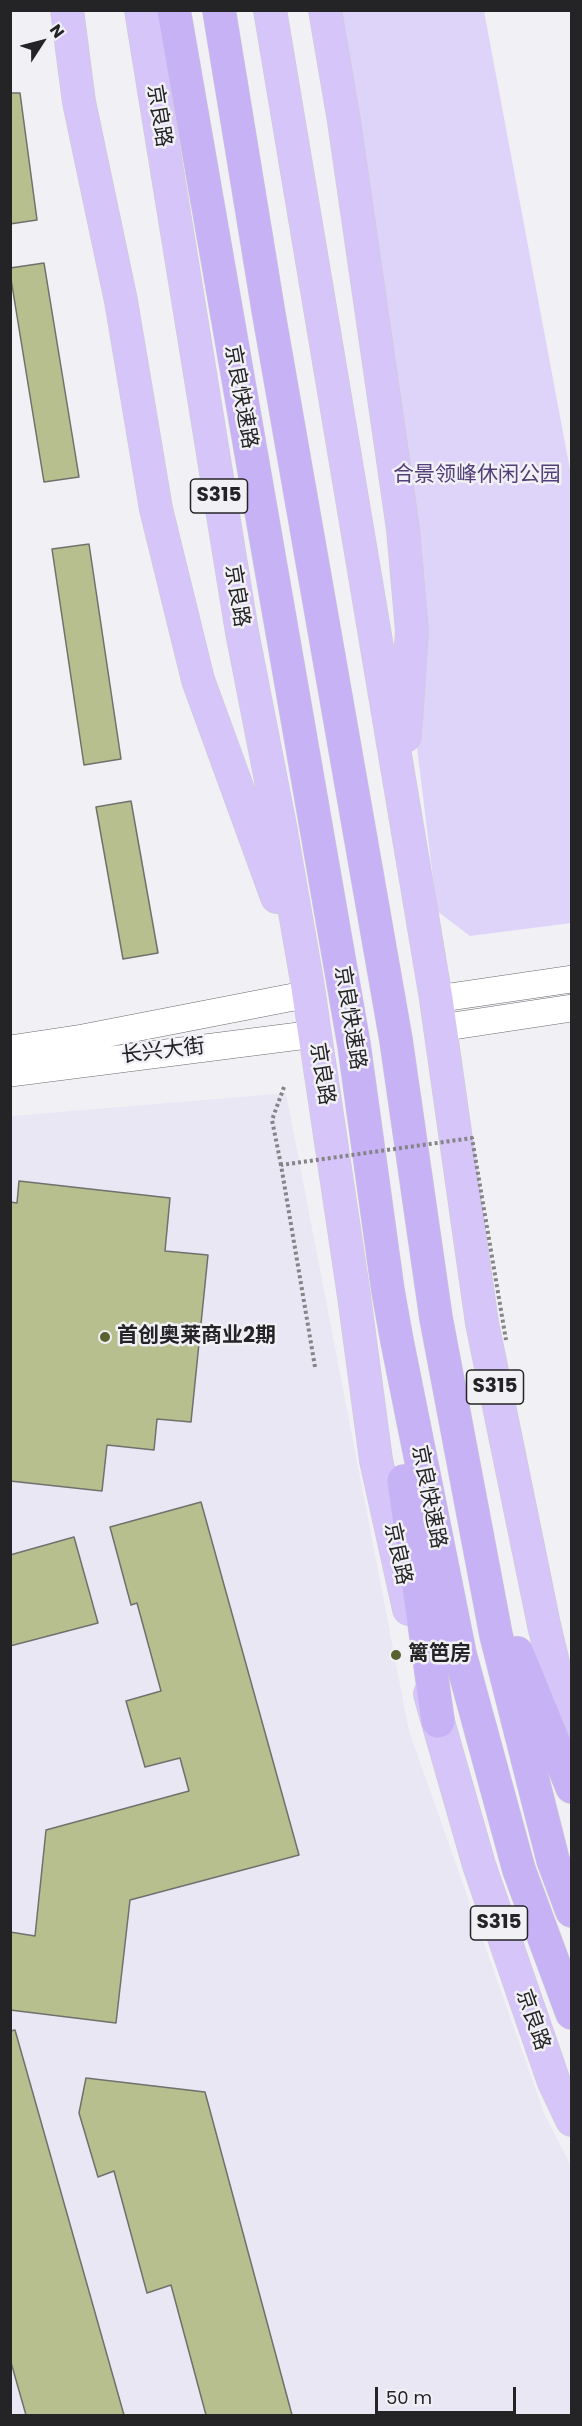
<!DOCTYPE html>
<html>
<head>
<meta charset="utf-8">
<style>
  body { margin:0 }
  #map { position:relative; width:582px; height:2426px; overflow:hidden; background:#f1f0f5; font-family:Poppins,sans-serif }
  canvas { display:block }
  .frame { position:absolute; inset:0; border:12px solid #242325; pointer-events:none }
  .north { position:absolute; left:12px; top:12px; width:60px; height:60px; -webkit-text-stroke:4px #f1f0f5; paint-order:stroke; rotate:54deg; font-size:16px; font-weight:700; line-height:24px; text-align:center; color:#242325 }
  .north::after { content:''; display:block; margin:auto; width:21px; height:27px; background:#242325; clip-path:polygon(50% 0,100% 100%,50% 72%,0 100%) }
  .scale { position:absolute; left:375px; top:2387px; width:141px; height:27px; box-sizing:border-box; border:3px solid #242325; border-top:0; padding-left:8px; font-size:18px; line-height:21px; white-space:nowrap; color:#242325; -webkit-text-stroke:4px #f1f0f5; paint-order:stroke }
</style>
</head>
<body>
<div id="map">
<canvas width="582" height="2426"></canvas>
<div class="frame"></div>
<div class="north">N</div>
<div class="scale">50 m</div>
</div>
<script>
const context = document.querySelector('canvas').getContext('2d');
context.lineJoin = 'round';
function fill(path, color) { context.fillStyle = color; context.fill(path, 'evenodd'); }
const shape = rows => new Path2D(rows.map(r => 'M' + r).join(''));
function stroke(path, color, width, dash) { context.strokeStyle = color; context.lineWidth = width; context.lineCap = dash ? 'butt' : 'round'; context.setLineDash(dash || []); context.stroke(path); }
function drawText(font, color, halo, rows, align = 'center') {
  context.font = font + ' Poppins,"Noto Sans SC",sans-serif'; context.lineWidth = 5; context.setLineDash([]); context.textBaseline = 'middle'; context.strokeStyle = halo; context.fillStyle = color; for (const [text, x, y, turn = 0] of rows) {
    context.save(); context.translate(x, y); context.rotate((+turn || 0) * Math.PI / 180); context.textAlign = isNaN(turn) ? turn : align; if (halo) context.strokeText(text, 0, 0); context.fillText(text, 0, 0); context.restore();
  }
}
fill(shape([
  [286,1093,409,1731,544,2113,571,2166,571,2415,11,2416,11,1116]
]), '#eae7f4');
fill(shape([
  [327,11,484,11,571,475,571,923,470,936,437,911]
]), '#ded3f9');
const building = shape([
  [10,93,20,93,37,220,10,224,10,93],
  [44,263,79,477,44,482,10,273,10,268,44,263],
  [89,544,121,759,84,765,52,549,89,544],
  [131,801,158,953,123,959,96,807,131,801],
  [19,1181,170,1198,165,1251,208,1255,191,1422,157,1419,154,1450,107,1445,102,1491,10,1481,10,1202,17,1203,19,1181],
  [201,1502,299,1855,130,1900,116,2023,10,2010,10,1932,35,1936,46,1830,189,1791,180,1758,145,1767,126,1701,161,1691,137,1603,131,1605,110,1527,201,1502],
  [74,1537,98,1623,10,1646,10,1555,74,1537],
  [15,2030,124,2415,26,2415,10,2359,10,2031,15,2030],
  [86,2078,205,2092,292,2415,206,2415,171,2285,147,2293,114,2171,98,2177,79,2113,86,2078]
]);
fill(building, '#b8bf8e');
stroke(building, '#70716c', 1.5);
const tertiary = shape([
  [436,999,572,979],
  [440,1028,572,1008],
  [10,1049,83,1038,309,994],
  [10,1073,315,1034]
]);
const primary = shape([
  [67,10,79,102,121,301,156,509,198,680,277,897],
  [141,10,242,632,280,826,307,981,354,1296,376,1460,409,1609],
  [270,10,436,999,482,1323,544,1625,572,1743],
  [325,10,344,121,403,529,412,631,405,736],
  [430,1694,479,1865,554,2082,572,2120]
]);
const trunk = shape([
  [174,10,354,1045,388,1291,397,1341,460,1654,519,1870,572,2013],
  [219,10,269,315,396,1040,436,1318,496,1635,553,1860,572,1911],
  [404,1481,438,1721],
  [517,1653,572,1787]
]);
stroke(tertiary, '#6c6b6f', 28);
stroke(primary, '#cfcfcf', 34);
stroke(trunk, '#cfcfcf', 34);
stroke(shape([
  [281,1165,272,1120,284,1087]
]), '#858487', 4, [3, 3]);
stroke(tertiary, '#fff', 27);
stroke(primary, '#d5c5f8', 33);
stroke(trunk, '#c7b2f6', 33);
stroke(shape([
  [315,1367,281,1165,472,1138,506,1340]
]), '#858487', 4, [3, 3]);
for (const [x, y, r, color] of [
  [105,1337,6,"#5a602e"],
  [396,1655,6,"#5a602e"]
]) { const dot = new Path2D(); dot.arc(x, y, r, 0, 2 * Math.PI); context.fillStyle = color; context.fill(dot); stroke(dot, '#f1f0f5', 2); }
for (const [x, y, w] of [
  [219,496,57],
  [495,1387,57],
  [499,1923,57]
]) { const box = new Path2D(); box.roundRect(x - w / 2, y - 17, w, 34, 4.5); context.fillStyle = '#f1f0f5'; context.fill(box); stroke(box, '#242325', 1.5); }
drawText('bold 20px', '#242325', null, [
  ["S315",219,496],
  ["S315",495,1387],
  ["S315",499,1923]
]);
drawText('21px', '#242325', '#f1f0f5', [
  ["京良路",158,116,81],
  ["京良快速路",240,397,80],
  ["京良路",236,596,81],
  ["京良快速路",349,1018,81],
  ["长兴大街",163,1052,-7],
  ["京良路",321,1074,81],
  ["京良快速路",428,1497,79],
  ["京良路",397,1554,78],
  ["京良路",532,2020,71]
]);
drawText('21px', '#533f79', '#f1f0f5', [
  ["合景领峰休闲公园",477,476]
]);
drawText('bold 21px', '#242325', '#f1f0f5', [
  ["首创奥莱商业2期",117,1337],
  ["篱笆房",408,1655]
], 'left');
</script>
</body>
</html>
